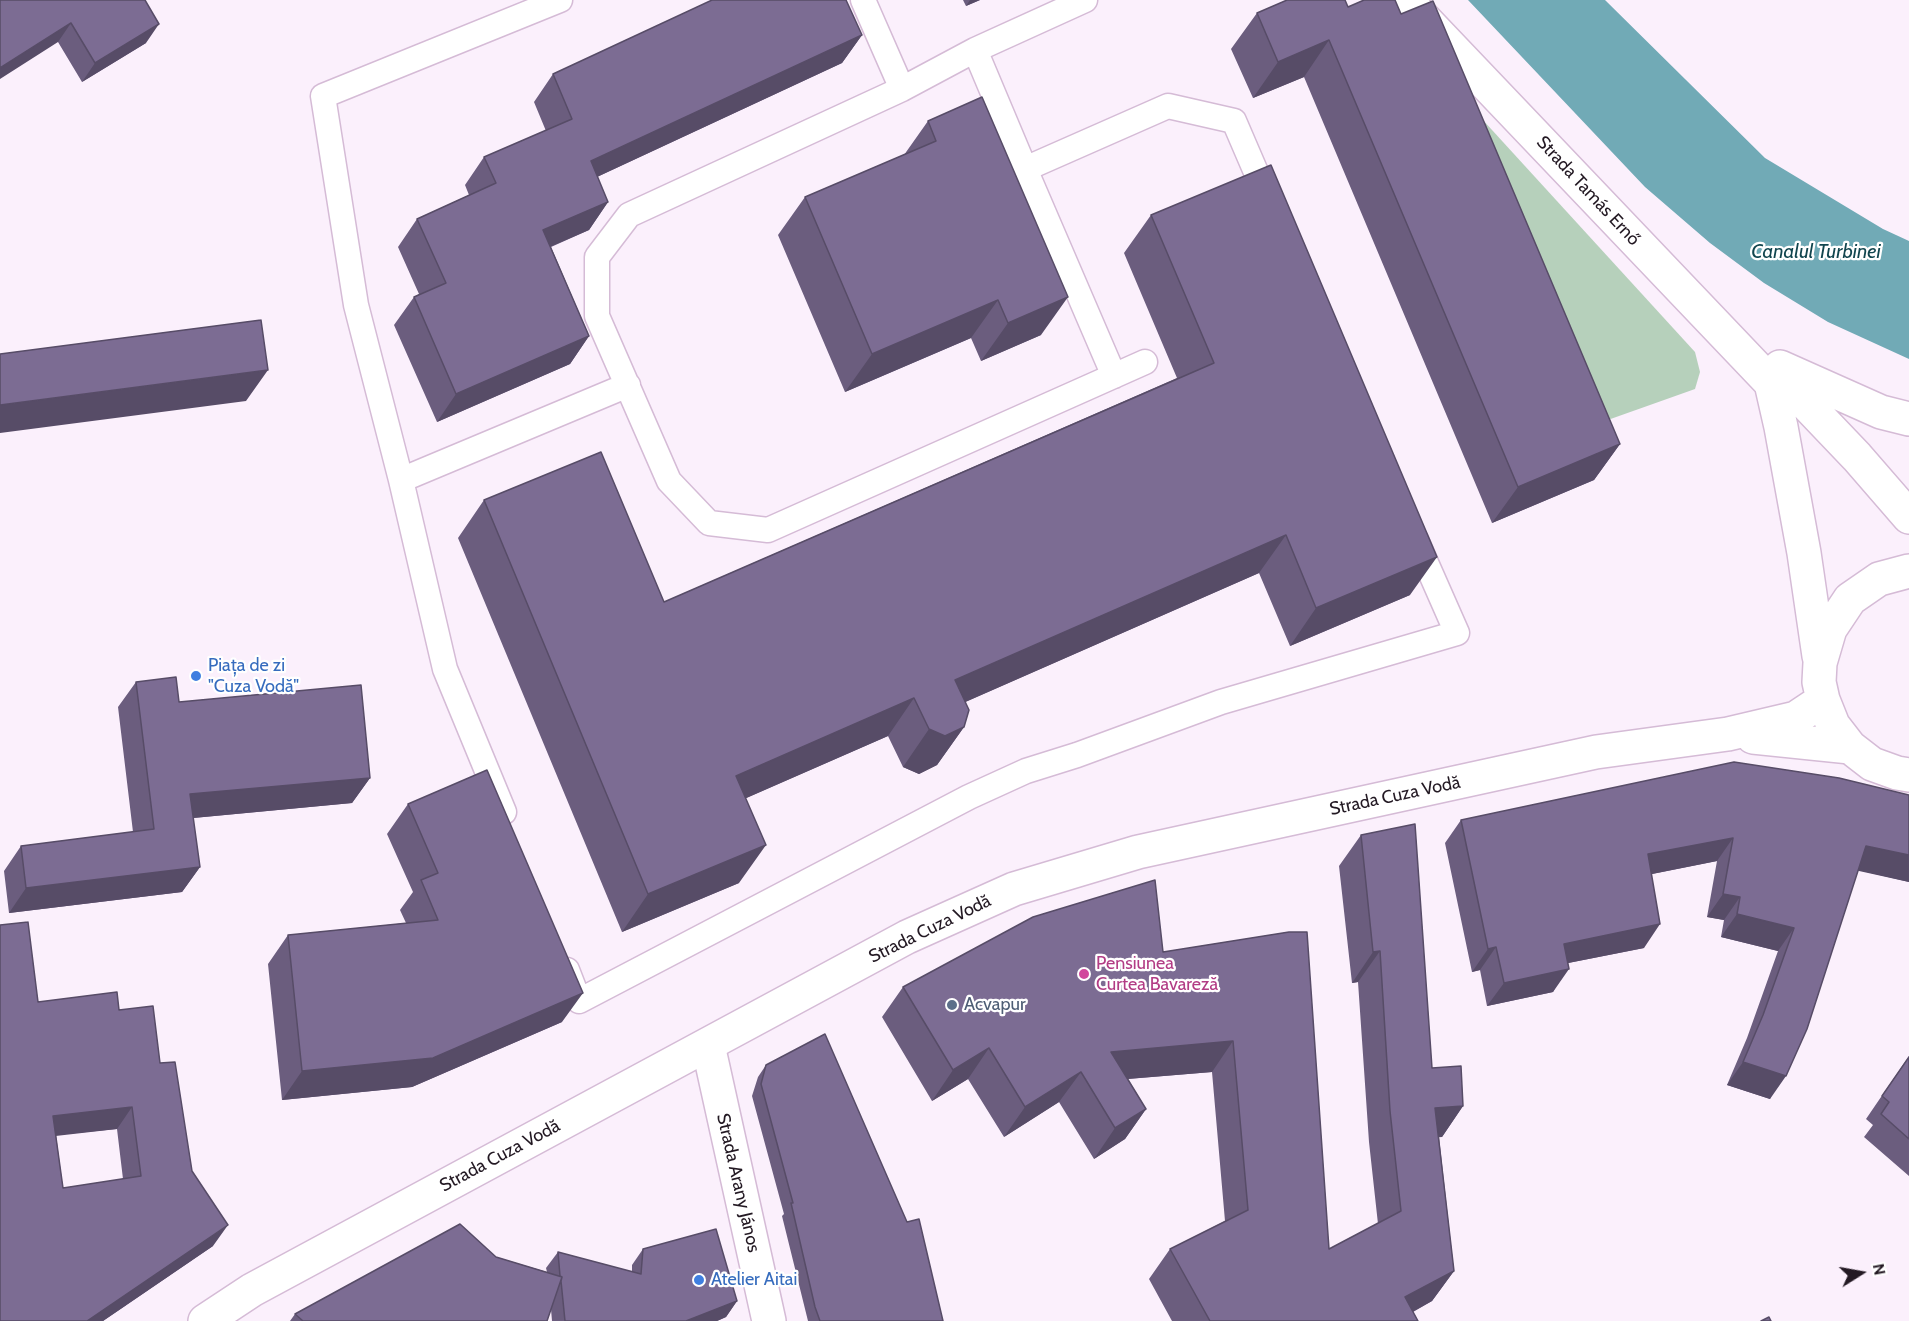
<!DOCTYPE html>
<html>
<head>
<meta charset="utf-8">
<style>
  body { margin:0 }
  #map { position:relative; width:1909px; height:1321px; overflow:hidden; background:#fbf0fc; font-family:Cabin,sans-serif }
  canvas { display:block }
  .north { position:absolute; left:1831px; top:1243px; width:60px; height:60px; -webkit-text-stroke:4px #fff; paint-order:stroke; rotate:79deg; font-size:16px; font-weight:700; line-height:24px; text-align:center; color:#231923 }
  .north::after { content:''; display:block; margin:auto; width:21px; height:27px; background:#231923; clip-path:polygon(50% 0,100% 100%,50% 72%,0 100%) }
</style>
</head>
<body>
<div id="map">
<canvas width="1909" height="1321"></canvas>
<div class="north">N</div>
</div>
<script>
const context = document.querySelector('canvas').getContext('2d');
context.lineJoin = 'round';
function fill(path, color) { context.fillStyle = color; context.fill(path, 'evenodd'); }
const shape = rows => new Path2D(rows.map(r => 'M' + r).join(''));
function stroke(path, color, width, dash) { context.strokeStyle = color; context.lineWidth = width; context.lineCap = dash ? 'butt' : 'round'; context.setLineDash(dash || []); context.stroke(path); }
function drawText(font, color, halo, rows, align = 'center') {
  context.font = font + ' Cabin,sans-serif'; context.lineWidth = 4.5; context.setLineDash([]); context.textBaseline = 'middle'; context.strokeStyle = halo; context.fillStyle = color; for (const [text, x, y, turn = 0] of rows) {
    context.save(); context.translate(x, y); context.rotate((+turn || 0) * Math.PI / 180); context.textAlign = isNaN(turn) ? turn : align; if (halo) context.strokeText(text, 0, 0); context.fillText(text, 0, 0); context.restore();
  }
}
fill(shape([
  [1407,37,1695,352,1700,372,1695,389,1574,432]
]), '#b6d0bb');
fill(shape([
  [1468,0,1605,0,1765,158,1883,229,1909,241,1909,359,1828,322,1764,283,1710,243,1645,187]
]), '#71aab6');
const lane = shape([
  [863,0,902,89],
  [1085,0,975,50,902,89,629,215,597,257,597,316,669,481,709,523,768,530,1145,362],
  [975,50,1025,169,1168,106,1234,121,1268,200],
  [1025,169,1114,376],
  [401,480,628,385],
  [504,812,445,669,401,480,356,305,323,96,560,0],
  [567,970,579,1001,969,797,1026,771,1077,755,1221,702,1457,633,1416,540]
]);
const street = shape([
  [708,1045,769,1321]
]);
const secondary = shape([
  [1406,0,1771,383,1794,391,1857,457,1909,517],
  [1780,367,1881,412,1909,419],
  [1771,383,1781,427,1804,553,1819,656],
  [1909,571,1879,579,1850,599,1830,629,1820,663,1819,682,1823,700,1833,725,1850,747,1872,764,1897,773,1909,775],
  [1753,737,1850,747],
  [205,1321,252,1290,907,937,1014,889,1138,852,1596,752,1728,734,1796,718,1823,700]
]);
stroke(lane, '#d5bbd6', 27);
stroke(street, '#d5bbd6', 36);
stroke(secondary, '#d5bbd6', 36);
stroke(lane, '#fff', 24);
stroke(street, '#fff', 33);
stroke(secondary, '#fff', 33);
fill(shape([
  [0,0,146,43,82,82,58,42],
  [963,0,980,0,966,6],
  [1348,7,1401,14,1620,444,1594,480,1492,523,1304,77,1253,98,1231,49,1257,13],
  [862,35,842,63,597,177,608,202,589,230,551,247,589,336,570,364,437,422,394,325,414,297,419,294,398,247,417,219,469,195,465,185,484,157,546,131,534,102,553,74],
  [928,121,1041,335,981,361,971,338,845,392,778,235,805,197,904,155],
  [1151,215,1410,595,1290,646,1259,573,965,702,964,727,937,765,919,774,903,767,888,736,746,798,739,883,622,932,458,538,484,500,664,602,1177,378,1124,253],
  [136,682,179,702,370,778,352,803,193,818,200,867,182,892,9,913,4,871,21,846,133,832,118,707],
  [1909,795,1909,882,1858,870,1770,1099,1727,1085,1747,1038,1778,951,1721,937,1724,920,1707,917,1717,861,1652,874,1644,948,1568,963,1553,992,1487,1006,1480,970,1472,972,1445,843,1461,820],
  [408,804,562,1022,412,1087,282,1100,268,964,288,935,406,923,400,910,413,892,387,834],
  [1361,835,1432,1068,1463,1106,1442,1137,1439,1137,1454,1271,1432,1301,1413,1312,1418,1321,1172,1321,1149,1279,1170,1249,1225,1221,1212,1072,1128,1079,1146,1109,1125,1139,1094,1159,1059,1102,1004,1137,968,1079,932,1101,882,1017,903,987,1163,952,1289,932,1329,1249,1378,1224,1369,1142,1358,982,1352,983,1339,866],
  [38,1002,119,1010,160,1063,213,1246,103,1321,0,1321],
  [117,1129,123,1179,63,1188,56,1135],
  [1909,1056,1909,1176,1864,1137,1873,1125,1866,1119],
  [766,1065,943,1321,808,1321,782,1216,784,1214,752,1096,758,1077],
  [643,1249,737,1301,726,1317,717,1321,552,1321,551,1309,547,1321,290,1321,295,1314,496,1257,547,1272,546,1268,558,1252,632,1272,632,1265]
]), '#6b5d7e');
fill(shape([
  [970,0,980,0,966,6],
  [71,23,58,42,0,79,0,68],
  [159,24,146,43,82,82,95,63],
  [862,35,842,63,571,189,591,161],
  [1329,40,1304,77,1253,98,1278,62],
  [608,202,589,230,524,258,543,230],
  [1068,297,1041,335,981,361,1008,323],
  [998,300,971,338,845,392,872,354],
  [589,336,570,364,437,422,456,394],
  [268,370,246,401,0,433,0,405],
  [1620,444,1594,480,1492,523,1518,487],
  [1286,535,1259,573,929,718,955,680],
  [1437,557,1410,595,1290,646,1316,608],
  [914,698,888,736,710,814,736,776],
  [964,727,937,765,919,774,903,767,929,729],
  [370,778,352,803,172,820,190,794],
  [1733,838,1717,861,1632,878,1648,854],
  [766,845,739,883,622,932,648,894],
  [1866,846,1909,855,1909,882,1850,869],
  [200,867,182,892,9,913,26,888],
  [1723,894,1740,897,1724,920,1707,917],
  [1737,914,1794,928,1778,951,1721,937],
  [1660,924,1644,948,1548,967,1564,944],
  [1496,947,1480,970,1472,972,1488,949],
  [1380,951,1358,982,1352,983,1373,952],
  [1569,969,1553,992,1487,1006,1504,983],
  [583,993,562,1022,412,1087,282,1100,302,1071],
  [1233,1041,1212,1072,1090,1082,1111,1052],
  [989,1048,968,1079,932,1101,953,1070],
  [1743,1062,1786,1076,1770,1099,1727,1085],
  [1081,1072,1059,1102,1004,1137,1025,1107],
  [1463,1106,1442,1137,1414,1139,1435,1108],
  [132,1107,117,1129,38,1138,53,1116],
  [1146,1109,1125,1139,1094,1159,1115,1128],
  [228,1225,213,1246,103,1321,87,1321],
  [1454,1271,1432,1301,1396,1321,1405,1297],
  [737,1301,726,1317,717,1321,686,1321]
]), '#574c67');
const building = shape([
  [0,0,145,0,159,24,95,63,71,23,0,68,0,0],
  [712,0,846,0,862,35,591,161,608,202,543,230,589,336,456,394,414,297,446,283,417,219,496,183,484,157,572,119,553,74,712,0],
  [1287,0,1345,0,1348,7,1364,0,1395,0,1401,14,1433,1,1620,444,1518,487,1329,40,1278,62,1257,13,1287,0],
  [982,97,1068,297,1008,323,998,300,872,354,805,197,936,141,928,121,982,97],
  [1271,165,1437,557,1316,608,1286,535,955,680,969,710,964,727,945,736,929,729,914,698,736,776,766,845,648,894,484,500,601,452,664,602,1214,363,1151,215,1271,165],
  [261,320,268,370,0,405,0,354,261,320],
  [176,677,179,702,361,685,370,778,190,794,200,867,26,888,21,846,154,829,136,682,176,677],
  [1734,762,1839,778,1909,795,1909,855,1866,846,1807,1029,1786,1076,1743,1062,1763,1015,1794,928,1737,914,1740,897,1723,894,1733,838,1648,854,1660,924,1564,944,1569,969,1504,983,1496,947,1488,949,1461,820,1734,762],
  [487,770,583,993,433,1058,302,1071,288,935,438,920,421,880,438,873,408,804,487,770],
  [1415,824,1432,1068,1461,1066,1463,1106,1435,1108,1454,1271,1405,1297,1418,1321,1210,1321,1170,1249,1248,1210,1233,1041,1111,1052,1146,1109,1115,1128,1081,1072,1025,1107,989,1048,953,1070,903,987,1033,917,1155,880,1163,952,1289,932,1307,932,1329,1249,1401,1211,1390,1111,1380,951,1373,952,1361,835,1415,824],
  [28,922,38,1002,117,992,119,1010,153,1006,160,1063,175,1062,192,1171,228,1225,87,1321,0,1321,0,925,28,922],
  [132,1107,141,1176,63,1188,53,1116,132,1107],
  [825,1034,907,1222,919,1219,943,1321,820,1321,815,1307,791,1203,793,1203,761,1084,766,1065,825,1034],
  [1909,1057,1909,1139,1881,1114,1889,1102,1882,1096,1909,1057],
  [460,1224,496,1257,562,1277,547,1321,303,1321,295,1314,460,1224],
  [716,1229,737,1301,686,1321,565,1321,561,1281,562,1277,560,1276,558,1252,641,1274,643,1249,716,1229],
  [1769,1317,1771,1321,1761,1321,1769,1317]
]);
fill(building, '#7c6c93');
stroke(building, '#574c67', 1.5);
for (const [x, y, r, color] of [
  [196,676,6,"#3f7fe0"],
  [1084,974,6,"#d1479c"],
  [952,1005,6,"#5c6f8a"],
  [699,1280,6,"#3f7fe0"]
]) { const dot = new Path2D(); dot.arc(x, y, r, 0, 2 * Math.PI); context.fillStyle = color; context.fill(dot); stroke(dot, '#fff', 2); }
drawText('18px', '#231923', '#fff', [
  ["Strada Tamás Ernő",1588,191,47],
  ["Strada Cuza Vodă",1395,796,-12],
  ["Strada Cuza Vodă",930,929,-26],
  ["Strada Cuza Vodă",500,1156,-28],
  ["Strada Arany János",738,1183,77]
]);
drawText('18px', '#366cbe', '#fff', [
  ["Piața de zi",208,666],
  ["\"Cuza Vodă\"",208,687],
  ["Atelier Aitai",711,1280]
], 'left');
drawText('18px', '#b23c85', '#fff', [
  ["Pensiunea",1096,964],
  ["Curtea Bavareză",1096,985]
], 'left');
drawText('18px', '#4e5e75', '#fff', [
  ["Acvapur",964,1005]
], 'left');
drawText('italic 20px', '#12464f', '#fff', [
  ["Canalul Turbinei",1816,252]
]);
</script>
</body>
</html>
